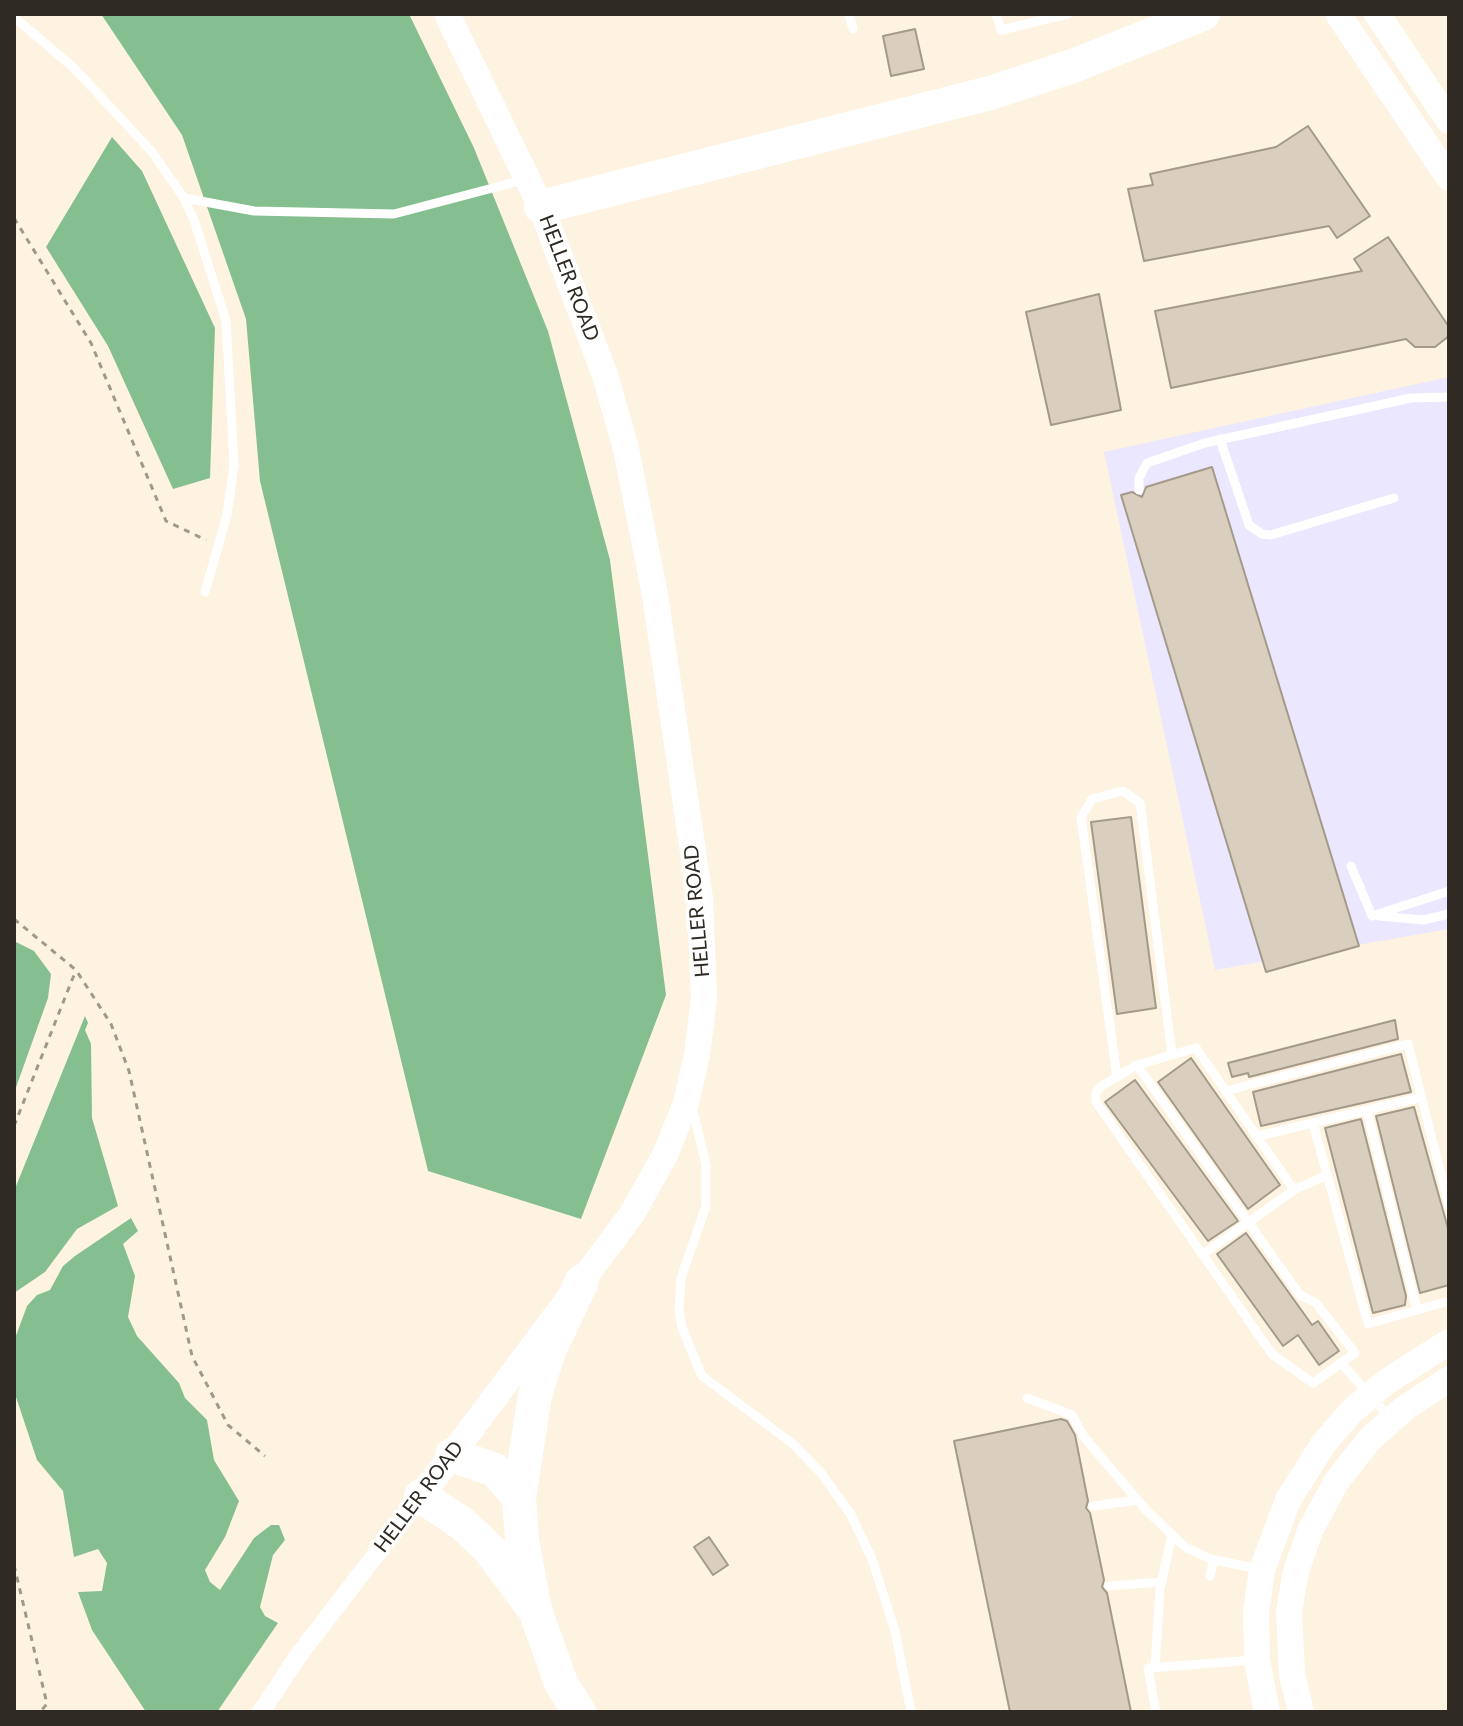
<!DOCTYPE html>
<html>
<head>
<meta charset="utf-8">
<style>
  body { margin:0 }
  #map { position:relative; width:1463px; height:1726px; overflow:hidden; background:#fef3e1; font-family:Lato,sans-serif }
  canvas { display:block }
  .frame { position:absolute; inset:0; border:16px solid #2f2b24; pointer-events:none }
</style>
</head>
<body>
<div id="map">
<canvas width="1463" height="1726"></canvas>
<div class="frame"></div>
</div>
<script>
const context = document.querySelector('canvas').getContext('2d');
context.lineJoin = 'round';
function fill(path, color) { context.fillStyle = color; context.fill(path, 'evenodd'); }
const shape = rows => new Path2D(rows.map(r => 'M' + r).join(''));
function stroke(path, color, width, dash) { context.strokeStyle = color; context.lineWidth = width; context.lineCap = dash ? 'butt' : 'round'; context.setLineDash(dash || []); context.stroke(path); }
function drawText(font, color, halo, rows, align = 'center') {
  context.font = font + ' Lato,sans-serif'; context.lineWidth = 7; context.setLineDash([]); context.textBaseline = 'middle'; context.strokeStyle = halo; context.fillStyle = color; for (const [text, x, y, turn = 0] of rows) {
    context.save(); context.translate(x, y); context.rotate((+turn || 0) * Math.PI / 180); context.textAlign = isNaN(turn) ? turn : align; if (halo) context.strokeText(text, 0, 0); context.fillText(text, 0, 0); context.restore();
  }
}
fill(shape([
  [1449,377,1449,929,1215,970,1104,452]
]), '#eae7fe');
fill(shape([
  [101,14,409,14,474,148,548,331,610,560,666,995,581,1219,428,1171,260,481,246,319,182,135],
  [112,137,142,171,215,328,210,478,173,489,108,346,46,247],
  [14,941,34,951,51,974,48,998,14,1093],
  [85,1016,88,1023,85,1030,91,1044,92,1118,118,1206,77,1229,45,1272,14,1293,14,1191],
  [131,1218,138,1231,123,1244,135,1276,128,1317,137,1336,179,1383,185,1398,207,1420,214,1460,239,1501,225,1537,205,1570,210,1582,220,1590,254,1538,271,1525,279,1525,285,1540,273,1555,260,1607,265,1616,278,1623,217,1712,146,1712,92,1630,78,1592,102,1591,107,1563,98,1549,74,1557,63,1491,37,1460,14,1391,14,1341,27,1306,37,1295,50,1290,63,1266,75,1256]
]), '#85bf8f');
const building = shape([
  [915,29,924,69,891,76,883,36,915,29],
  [1308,126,1370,216,1337,238,1329,226,1144,261,1128,189,1153,185,1150,174,1276,147,1308,126],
  [1388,237,1449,327,1449,336,1435,347,1415,347,1406,339,1171,388,1155,311,1362,271,1354,259,1388,237],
  [1099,294,1121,410,1051,425,1026,312,1099,294],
  [1212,467,1359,946,1266,972,1121,495,1132,492,1142,497,1146,487,1212,467],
  [1131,817,1156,1008,1117,1014,1091,822,1131,817],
  [1395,1020,1398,1039,1249,1077,1248,1073,1232,1077,1228,1063,1395,1020],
  [1401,1054,1411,1092,1261,1126,1253,1092,1401,1054],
  [1191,1058,1280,1185,1248,1209,1158,1082,1191,1058],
  [1135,1080,1238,1221,1208,1241,1105,1102,1135,1080],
  [1414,1107,1449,1232,1449,1285,1420,1293,1376,1116,1414,1107],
  [1361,1119,1406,1296,1405,1305,1373,1313,1325,1128,1361,1119],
  [1246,1233,1312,1325,1318,1321,1339,1351,1319,1365,1298,1335,1283,1346,1217,1254,1246,1233],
  [1061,1419,1067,1421,1075,1435,1088,1501,1086,1508,1090,1513,1104,1580,1102,1587,1107,1593,1131,1712,1010,1712,954,1441,1061,1419],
  [709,1537,728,1565,713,1575,694,1547,709,1537]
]);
fill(building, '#dacfbe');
stroke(building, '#a49a89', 2);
stroke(shape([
  [14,218,91,343,166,521,206,540],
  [14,919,76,970,111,1024,129,1071,192,1356,228,1425,265,1456],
  [14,1126,76,970],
  [14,1565,47,1704,40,1712]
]), '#a0988b', 3, [6, 6]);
stroke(shape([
  [849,14,853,29],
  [996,14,1001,30,1068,14],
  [14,17,74,68,152,152,184,198,195,223,226,321,234,465,227,515,205,592],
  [184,198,254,211,394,214,523,180],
  [1220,439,1249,525,1262,534,1271,535,1394,498],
  [1139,490,1139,478,1147,463,1205,443,1411,398,1449,397],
  [1351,866,1372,916],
  [1372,916,1449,891],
  [1379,916,1423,920,1449,914],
  [1137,1065,1300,1295,1316,1303,1355,1353,1313,1383,1272,1354,1096,1102,1096,1093,1100,1087,1137,1065,1196,1048,1294,1190],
  [1117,1077,1081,817,1092,799,1123,791,1140,803,1172,1055],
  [1226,1091,1408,1044,1449,1206],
  [692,1106,706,1165,706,1206,681,1278,679,1310,682,1328,702,1376,793,1444,821,1473,850,1513,872,1559,895,1631,911,1712],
  [1367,1111,1417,1310],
  [1313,1123,1368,1324,1449,1301],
  [1258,1136,1422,1097],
  [1202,1255,1294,1190,1327,1175],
  [1342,1364,1390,1418],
  [1027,1398,1072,1415,1084,1437,1145,1509,1185,1547,1210,1559,1259,1569],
  [1093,1506,1138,1500],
  [1210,1576,1214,1560],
  [1109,1586,1162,1582],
  [1155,1667,1160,1589,1172,1535],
  [1156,1712,1148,1668,1253,1660]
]), '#fff', 9);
stroke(shape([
  [261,1712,298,1656,421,1496]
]), '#fff', 18);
stroke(shape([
  [1338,14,1449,178],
  [1377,14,1449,121],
  [421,1496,632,1214,665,1155,686,1103,697,1055,704,999,700,899,655,595,626,449,605,375,541,207,447,14],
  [1267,1712,1257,1660,1256,1613,1262,1570,1288,1500,1324,1443,1352,1411,1386,1382,1449,1342],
  [1301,1712,1292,1674,1289,1612,1296,1571,1310,1531,1336,1482,1370,1439,1405,1408,1449,1379]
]), '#fff', 26);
stroke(shape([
  [541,207,990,93,1073,66,1203,14],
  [452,1455,495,1470,519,1498],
  [421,1496,464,1525,490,1550,530,1604],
  [579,1712,561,1683,535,1610,522,1540,519,1498,535,1395,549,1351,582,1281]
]), '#fff', 34);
drawText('20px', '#2f2b24', '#fff', [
  ["HELLER ROAD",569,278,69],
  ["HELLER ROAD",697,911,-95],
  ["HELLER ROAD",419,1497,-53]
]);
</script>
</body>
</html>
